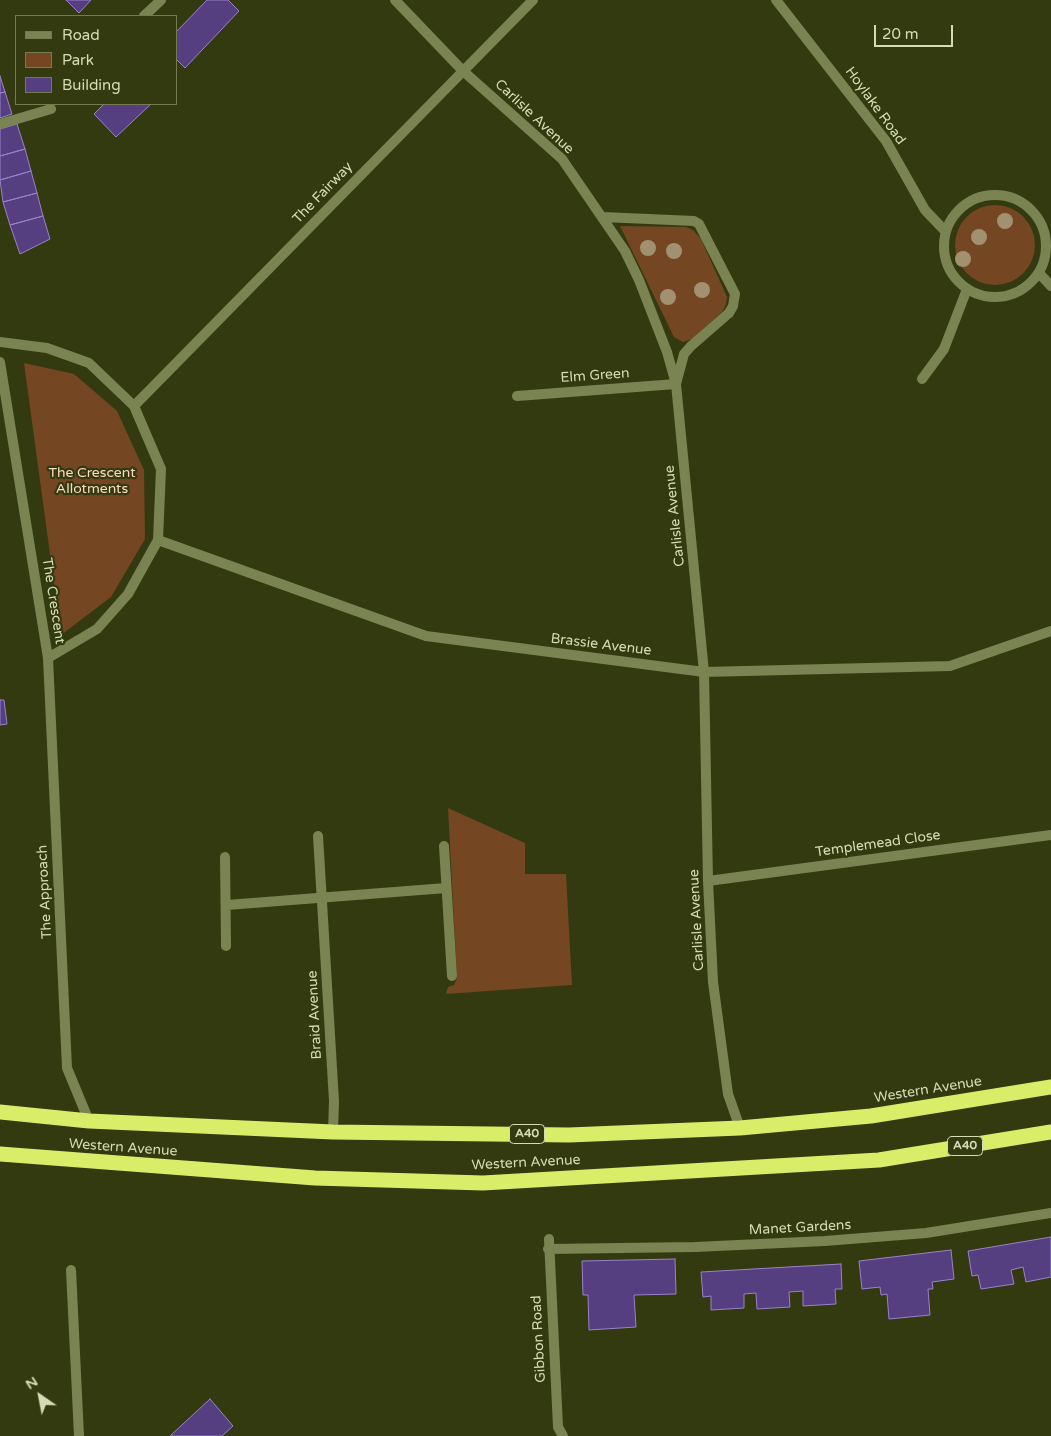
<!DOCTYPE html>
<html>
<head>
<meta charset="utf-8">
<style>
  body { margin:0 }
  #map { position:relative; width:1051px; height:1436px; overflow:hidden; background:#343a0f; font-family:"Varela Round",sans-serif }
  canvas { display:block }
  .legend { position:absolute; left:15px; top:15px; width:162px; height:90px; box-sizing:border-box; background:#343a0f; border:1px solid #747b51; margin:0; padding:6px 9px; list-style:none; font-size:15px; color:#d4dcb5 }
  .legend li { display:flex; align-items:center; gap:10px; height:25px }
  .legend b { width:25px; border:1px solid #747b51 }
  .north { position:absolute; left:15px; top:1371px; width:50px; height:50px; -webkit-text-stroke:4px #343a0f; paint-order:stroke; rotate:327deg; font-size:14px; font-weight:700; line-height:20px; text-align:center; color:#d4dcb5 }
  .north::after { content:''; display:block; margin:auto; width:18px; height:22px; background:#d4dcb5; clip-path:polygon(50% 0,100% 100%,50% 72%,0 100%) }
  .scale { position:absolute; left:874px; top:25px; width:79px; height:22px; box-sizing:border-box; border:2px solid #d4dcb5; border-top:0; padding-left:6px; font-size:15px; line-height:18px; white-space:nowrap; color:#d4dcb5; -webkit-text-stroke:4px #343a0f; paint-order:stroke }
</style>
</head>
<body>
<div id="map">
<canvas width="1051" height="1436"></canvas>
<ul class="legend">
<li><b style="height:6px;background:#7a8352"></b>Road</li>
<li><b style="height:14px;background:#744622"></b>Park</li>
<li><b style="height:14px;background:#553f80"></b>Building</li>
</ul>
<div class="north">N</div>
<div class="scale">20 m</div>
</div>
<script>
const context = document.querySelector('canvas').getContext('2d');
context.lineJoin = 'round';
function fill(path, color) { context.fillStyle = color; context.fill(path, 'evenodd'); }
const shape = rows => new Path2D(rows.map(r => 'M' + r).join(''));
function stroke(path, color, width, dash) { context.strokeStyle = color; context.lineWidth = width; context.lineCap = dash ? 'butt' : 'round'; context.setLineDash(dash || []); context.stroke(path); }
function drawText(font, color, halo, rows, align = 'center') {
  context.font = font + ' "Varela Round",sans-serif'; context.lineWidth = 4.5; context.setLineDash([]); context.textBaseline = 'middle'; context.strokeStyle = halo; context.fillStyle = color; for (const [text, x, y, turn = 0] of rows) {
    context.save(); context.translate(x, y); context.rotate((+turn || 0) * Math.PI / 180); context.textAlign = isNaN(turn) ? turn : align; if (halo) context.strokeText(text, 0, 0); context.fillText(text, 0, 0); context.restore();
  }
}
fill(shape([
  '955 245a40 40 0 1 1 80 0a40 40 0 1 1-80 0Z',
  [620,226,686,227,693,230,701,239,727,297,726,304,723,311,692,339,683,342,674,337],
  [24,363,74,374,117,411,144,470,145,539,111,597,61,635],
  [448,808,525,843,525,874,566,874,572,985,446,994,448,987,454,985,457,978]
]), '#744622');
const building = shape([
  [66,0,91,0,79,13,66,0],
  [207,0,228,0,239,11,185,68,176,59,176,32,207,0],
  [0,76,5,92,0,93,0,76],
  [5,92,12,114,0,118,0,93,5,92],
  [104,104,151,104,116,137,94,114,104,104],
  [17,124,25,149,0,156,0,129,17,124],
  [25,149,31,171,0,180,0,156,25,149],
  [31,171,37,193,3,202,0,180,31,171],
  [37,193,43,216,10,225,3,202,37,193],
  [43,216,50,239,20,254,10,225,43,216],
  [0,700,4,700,7,724,0,725,0,700],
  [1051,1237,1051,1277,1026,1282,1023,1267,1011,1270,1014,1284,981,1289,978,1275,972,1276,968,1251,1051,1237],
  [951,1250,954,1279,932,1282,933,1289,928,1289,930,1315,889,1319,887,1294,881,1295,880,1287,862,1289,859,1261,951,1250],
  [675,1259,676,1294,634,1295,636,1327,589,1330,588,1295,583,1295,582,1261,675,1259],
  [841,1264,842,1289,835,1289,836,1304,803,1306,803,1291,789,1292,790,1307,757,1309,756,1293,744,1294,744,1308,711,1310,711,1296,703,1297,701,1272,841,1264],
  [210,1399,233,1426,222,1436,170,1436,210,1399]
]);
fill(building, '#553f80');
stroke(building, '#9883cb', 1);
stroke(shape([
  [0,124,51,109],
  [922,379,944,349,967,289],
  [444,846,452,976],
  [225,857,226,946],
  [227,905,446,888]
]), '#7a8352', 10);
stroke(shape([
  [395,0,462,70,562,159,625,251,639,280,667,352,676,384,704,672,708,881,713,982,728,1094,740,1128],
  [776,0,886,141,925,210,946,232],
  [144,16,161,0],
  '944 246a51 51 0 1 1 102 0a51 51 0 1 1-102 0Z',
  [1039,273,1051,286],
  [0,342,47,348,89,363,134,406,161,469,158,540,128,594,97,629,48,658],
  [0,362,48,658,67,1068,89,1121],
  [517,396,676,384,684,354,691,346,729,313,733,306,735,294,699,224,694,221,603,217],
  [134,406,533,0],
  [158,540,426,636,704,672,950,666,1051,631],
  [318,836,334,1101,333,1132],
  [708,881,1051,835],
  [549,1239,558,1427,563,1436],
  [548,1249,695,1247,825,1241,926,1233,1051,1213],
  [71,1270,79,1436]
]), '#7a8352', 10);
stroke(shape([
  [0,1112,89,1121,333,1132,569,1135,740,1128,871,1116,1051,1087],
  [0,1154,315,1178,483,1183,879,1160,1051,1132]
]), '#d9ed69', 15);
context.fillStyle = '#a19170';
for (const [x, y] of [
  [1005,221],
  [979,237],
  [648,248],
  [674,251],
  [963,259],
  [702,290],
  [668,297]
]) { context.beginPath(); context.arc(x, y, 8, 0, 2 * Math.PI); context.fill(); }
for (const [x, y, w] of [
  [527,1134,35],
  [965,1146,35]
]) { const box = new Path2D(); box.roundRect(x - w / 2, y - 9.5, w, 19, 4); context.fillStyle = '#343a0f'; context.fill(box); stroke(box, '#d4dcb5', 1); }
drawText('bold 12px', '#d4dcb5', null, [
  ["A40",527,1134],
  ["A40",965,1146]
]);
drawText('14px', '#d4dcb5', '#343a0f', [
  ["Hoylake Road",875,106,54],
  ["Carlisle Avenue",534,117,43],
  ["The Fairway",323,193,-46],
  ["Elm Green",595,376,-4],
  ["Carlisle Avenue",675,516,-96],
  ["The Crescent",53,601,81],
  ["Brassie Avenue",601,645,7],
  ["Templemead Close",878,844,-8],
  ["The Approach",45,892,-93],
  ["Carlisle Avenue",697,920,-93],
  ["Braid Avenue",315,1015,-93],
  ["Western Avenue",928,1090,-9],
  ["Western Avenue",123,1148,4],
  ["Western Avenue",526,1163,-3],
  ["Manet Gardens",800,1228,-3],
  ["Gibbon Road",539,1339,-93]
]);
drawText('14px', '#fbd8bf', '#343a0f', [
  ["The Crescent",92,473],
  ["Allotments",92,489]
]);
</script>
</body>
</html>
